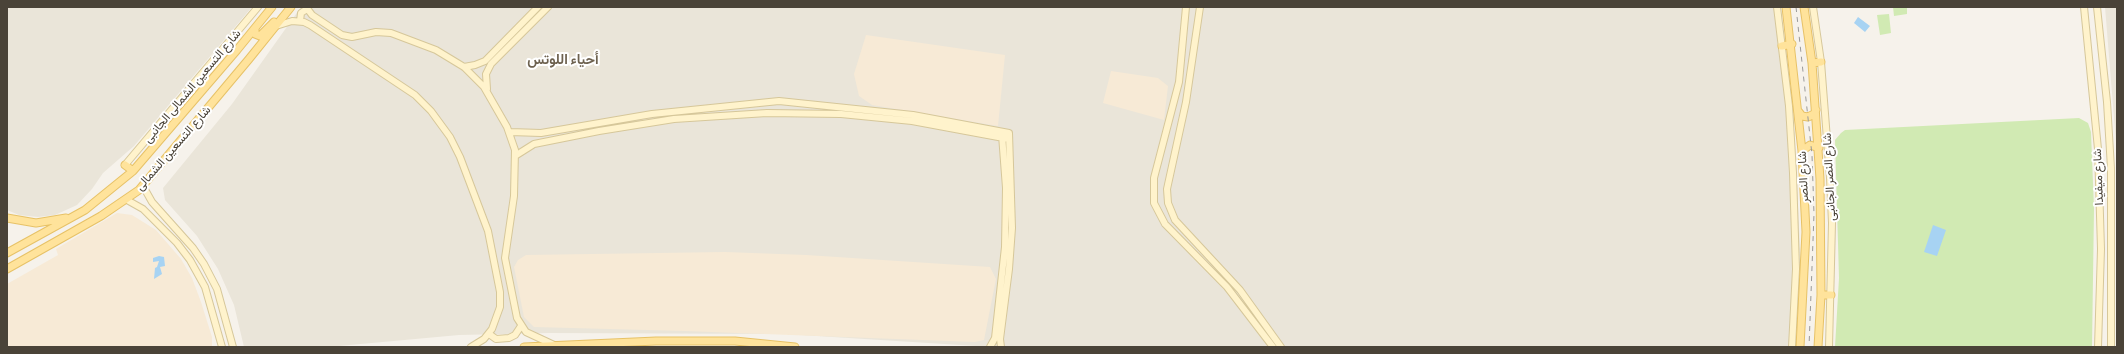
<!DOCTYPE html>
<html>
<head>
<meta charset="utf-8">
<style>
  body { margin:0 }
  #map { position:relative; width:2124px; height:354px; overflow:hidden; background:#f6f2eb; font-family:Barlow,sans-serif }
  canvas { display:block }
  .frame { position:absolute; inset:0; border:8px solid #4a4338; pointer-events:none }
</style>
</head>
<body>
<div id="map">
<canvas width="2124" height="354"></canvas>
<div class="frame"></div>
</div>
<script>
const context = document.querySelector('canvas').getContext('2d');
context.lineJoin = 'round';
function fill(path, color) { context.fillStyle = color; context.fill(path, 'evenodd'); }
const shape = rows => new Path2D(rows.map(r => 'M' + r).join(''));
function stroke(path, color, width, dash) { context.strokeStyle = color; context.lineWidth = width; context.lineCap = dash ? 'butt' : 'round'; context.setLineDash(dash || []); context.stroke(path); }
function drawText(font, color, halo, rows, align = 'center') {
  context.font = font + ' Barlow,Vazirmatn,sans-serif'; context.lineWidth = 4; context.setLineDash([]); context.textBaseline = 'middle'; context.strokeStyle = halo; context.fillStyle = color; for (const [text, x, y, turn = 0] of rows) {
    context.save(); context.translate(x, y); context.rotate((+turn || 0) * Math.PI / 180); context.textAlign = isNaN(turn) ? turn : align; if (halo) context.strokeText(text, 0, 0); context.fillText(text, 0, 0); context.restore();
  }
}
fill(shape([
  [7,7,252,7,134,146,103,173,92,189,77,205,55,215,38,217,19,215,7,210],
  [301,7,1780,7,1787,58,1795,140,1800,249,1794,347,992,347,785,334,549,333,459,335,328,347,244,347,234,305,218,269,197,236,165,200,163,188,232,104],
  [2105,7,2117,7,2117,271,2116,142]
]), '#eae5d9');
fill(shape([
  [866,35,1005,55,998,126,872,105,859,96,854,74],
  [1111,71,1158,78,1168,86,1164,120,1103,103],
  [117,213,132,215,156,230,181,259,192,278,201,302,212,337,212,347,7,347,7,284,58,255,56,249],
  [725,252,806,255,990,267,996,279,984,340,975,342,685,331,534,327,524,317,514,267,518,260,526,255]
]), '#f7ead6');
fill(shape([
  [1893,7,1907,7,1907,14,1894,16],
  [1889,14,1891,33,1880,35,1877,15],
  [2079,118,2088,123,2091,132,2094,209,2092,347,1835,347,1839,278,1835,140,1841,133,1845,130]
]), '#d1eab3');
fill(shape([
  [1858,17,1870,26,1865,32,1854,23],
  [1933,225,1946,230,1937,256,1924,252],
  [159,256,164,257,165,266,160,267,162,274,154,279,155,268,157,267,159,261,153,262,153,258]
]), '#a7d3f3');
const secondary = shape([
  [306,7,312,15,342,35,352,37,376,32,391,33,436,50,464,67,484,87,507,127,515,150,514,196,505,258,517,318,526,332,554,345],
  [1186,7,1179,82,1154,178,1154,203,1165,224,1227,287,1273,347],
  [1200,7,1186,102,1167,189,1168,203,1175,220,1240,290,1281,347],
  [1777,7,1789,106,1793,173,1796,269,1792,347],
  [1813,7,1821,62,1830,178,1832,223,1829,347],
  [2084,7,2098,149,2101,249,2098,347],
  [2097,7,2107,102,2111,168,2111,347],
  [300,21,301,13,307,9],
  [276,26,292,21,304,22,310,25,415,95,431,111,450,137,460,157,488,231,500,292,500,307,492,329,484,339,471,347],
  [464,67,475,65,485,61,538,7],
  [487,89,486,74,491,64,548,7],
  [510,132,541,133,652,114,779,101,913,115,1009,133,1012,228,1009,269,1000,339,1001,347],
  [515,156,534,144,599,131,674,119,767,113,841,114,912,121,1009,139],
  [125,165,258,7],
  [143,186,152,202,193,248,204,264,217,289,233,347],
  [127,200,143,209,177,243,190,260,205,287,222,347],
  [489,334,496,339,509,338,515,335,521,326],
  [990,347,995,338,1005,247,1006,188,1002,135]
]);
const primary = shape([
  [1786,7,1802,151,1806,232,1800,347],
  [1804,7,1812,63,1820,179,1821,295,1818,347],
  [255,29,255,34,260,36,274,22],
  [1782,46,1792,44],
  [1812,63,1821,62],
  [1799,112,1802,116,1808,117,1814,114,1816,110],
  [1802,151,1810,145,1819,148],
  [125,165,133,171],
  [7,218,36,223,66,218],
  [7,253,85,210,133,171,237,50,272,7],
  [7,269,101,216,139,190,249,59,291,7],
  [1821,295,1831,295],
  [524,347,656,341,735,341,795,347]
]);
stroke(secondary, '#d6c79a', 8);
stroke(primary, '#e7c267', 9);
stroke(secondary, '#fff3cc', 6);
stroke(primary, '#ffe39b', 7);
stroke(shape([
  [1796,7,1812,155,1814,214,1809,347]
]), '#999', 1, [5, 5]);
drawText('12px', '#4a4338', '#fff', [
  ["شارع التسعين الشمالى الجانبى",192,86,-50],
  ["شارع التسعين الشمالى",173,148,-49],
  ["شارع النصر",1803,177,-93],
  ["شارع النصر الجانبى",1829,177,-93],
  ["شارع ميفيدا",2098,177,-92]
]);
drawText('bold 14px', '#6d614f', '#fff', [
  ["أحياء اللوتس",563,59]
]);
</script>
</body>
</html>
